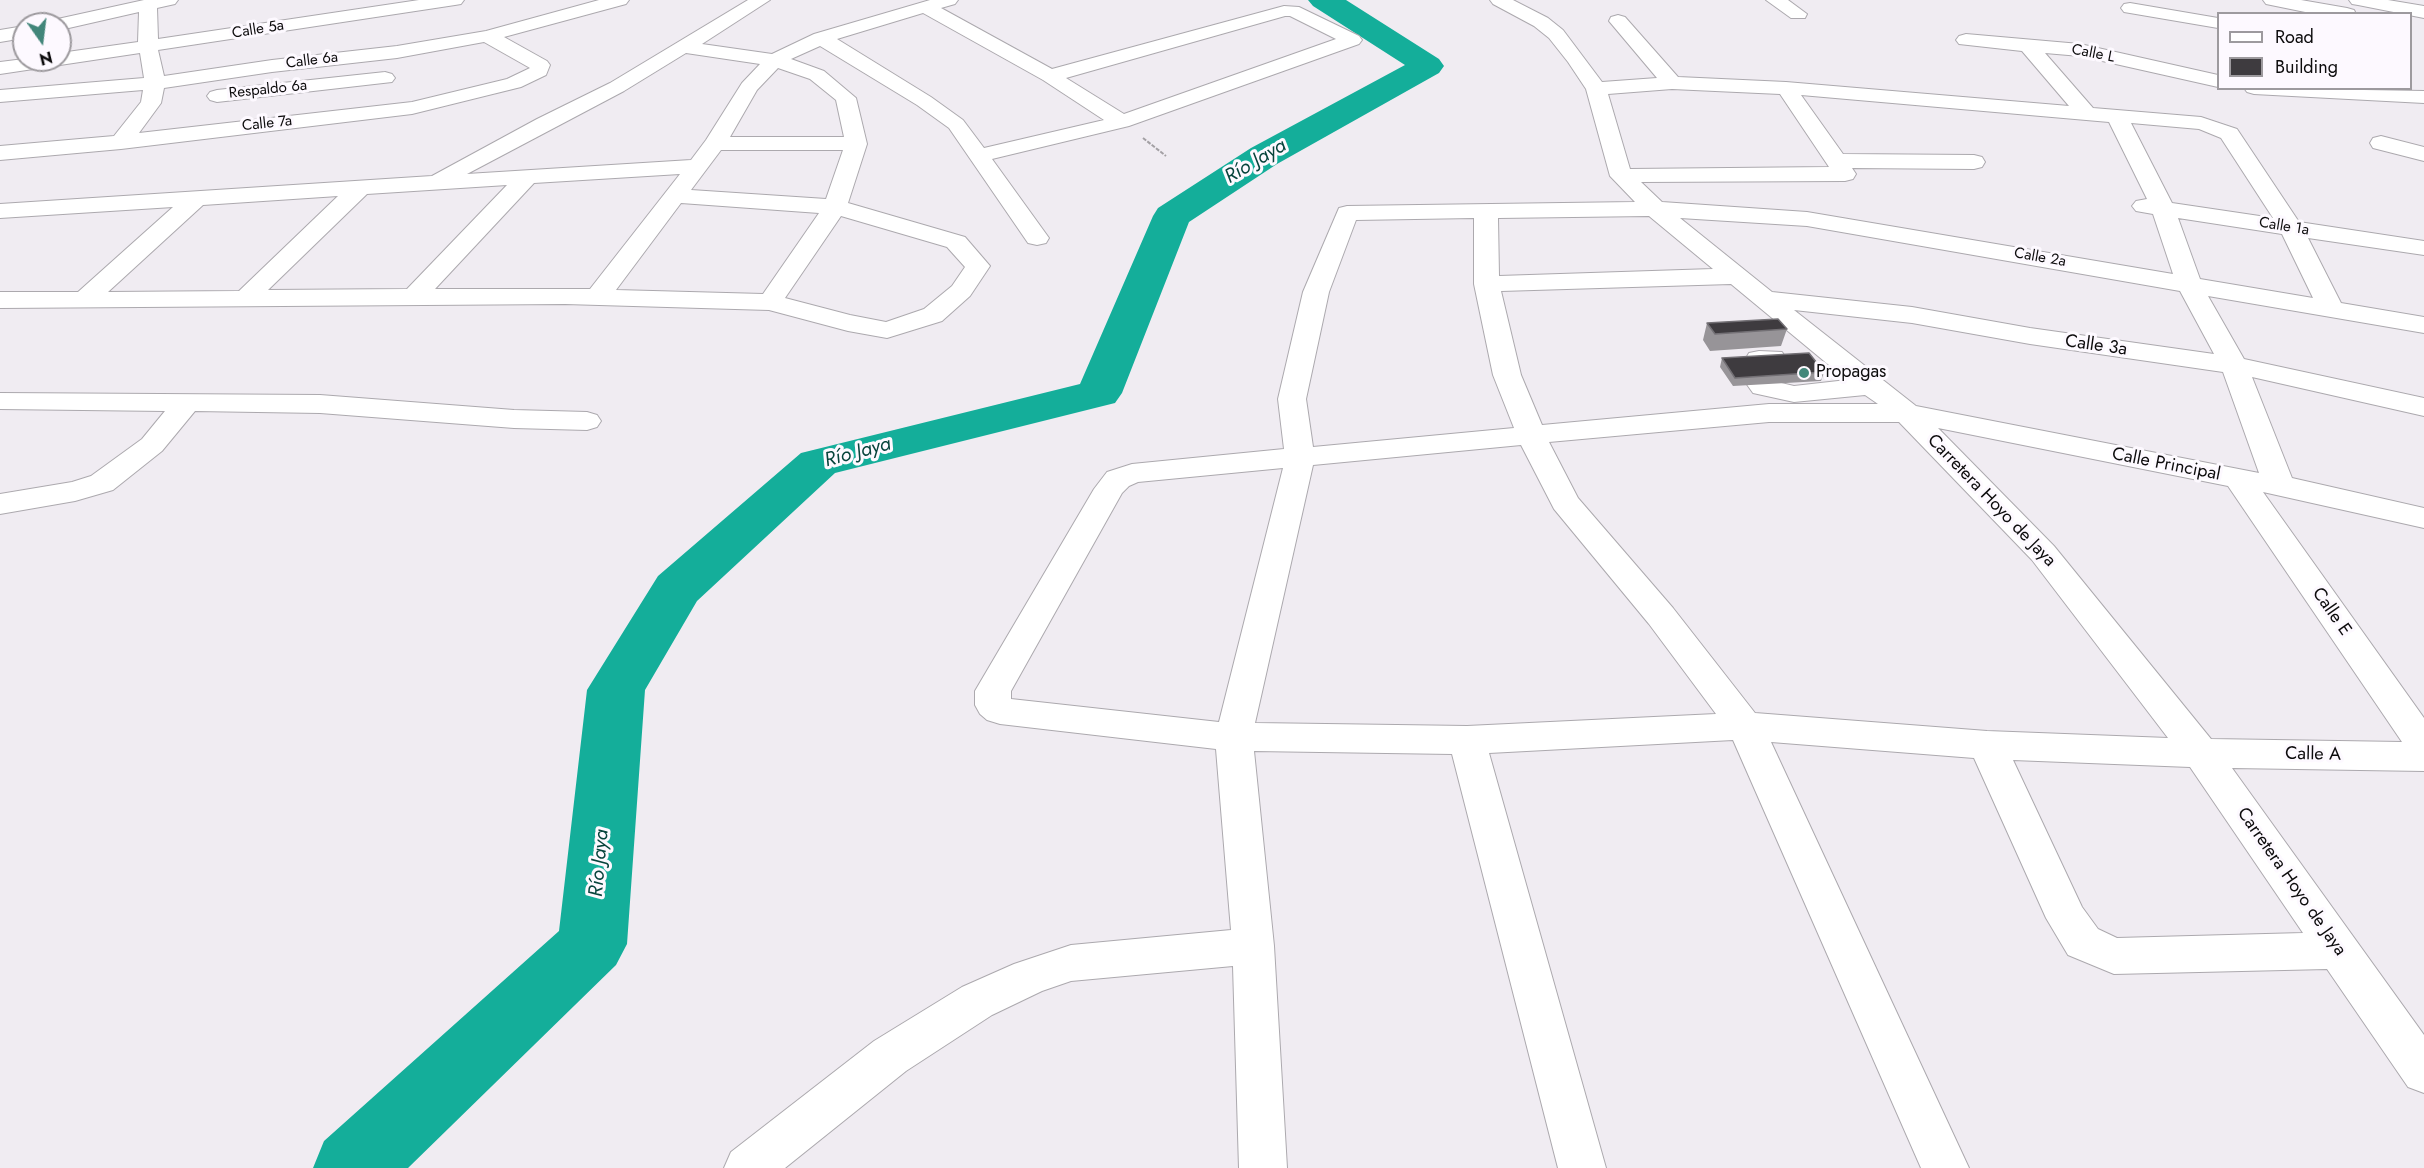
<!DOCTYPE html>
<html>
<head>
<meta charset="utf-8">
<style>
  body { margin:0 }
  #map { position:relative; width:2424px; height:1168px; overflow:hidden; background:#f0ecf2; font-family:Jost,sans-serif }
  canvas { display:block }
  .legend { position:absolute; left:2217px; top:12px; width:195px; height:78px; box-sizing:border-box; background:#fdf9ff; border:2px solid #9d9a9e; margin:0; padding:8px 10px; list-style:none; font-size:18px; color:#0c0b0c }
  .legend li { display:flex; align-items:center; gap:12px; height:30px }
  .legend b { width:30px; border:2px solid #9d9a9e }
  .north { position:absolute; left:12px; top:12px; width:60px; height:60px; box-sizing:border-box; background:#fdf9ff; border:2px solid #9d9a9e; border-radius:50%; rotate:166deg; font-size:16px; font-weight:700; line-height:24px; text-align:center; color:#0c0b0c }
  .north::after { content:''; display:block; margin:auto; width:21px; height:27px; background:#42867a; clip-path:polygon(50% 0,100% 100%,50% 72%,0 100%) }
</style>
</head>
<body>
<div id="map">
<canvas width="2424" height="1168"></canvas>
<ul class="legend">
<li><b style="height:8px;background:#fff"></b>Road</li>
<li><b style="height:16px;background:#3e3b3f"></b>Building</li>
</ul>
<div class="north">N</div>
</div>
<script>
const context = document.querySelector('canvas').getContext('2d');
context.lineJoin = 'round';
const shape = rows => new Path2D(rows.map(r => 'M' + r).join(''));
function fill(path, color) { context.fillStyle = color; context.fill(path, 'evenodd'); }
function stroke(path, color, width, dash) { context.strokeStyle = color; context.lineWidth = width; context.lineCap = dash ? 'butt' : 'round'; context.setLineDash(dash || []); context.stroke(path); }
function drawText(font, color, halo, rows, align = 'center') {
  context.font = font + ' Jost,sans-serif'; context.lineWidth = 6; context.setLineDash([]); context.textBaseline = 'middle'; context.strokeStyle = halo; context.fillStyle = color; for (const [text, x, y, turn = 0] of rows) {
    context.save(); context.translate(x, y); context.rotate((+turn || 0) * Math.PI / 180); context.textAlign = isNaN(turn) ? turn : align; if (halo) context.strokeText(text, 0, 0); context.fillText(text, 0, 0); context.restore();
  }
}
fill(shape([
  [1308,0,1346,0,1439,59,1444,66,1439,73,1277,164,1189,222,1122,393,1115,403,835,473,697,601,645,690,627,944,616,965,408,1168,313,1168,324,1141,559,931,587,690,658,576,801,453,1080,384,1153,216,1158,208,1251,148,1405,65,1313,6,1308,0]
]), '#14ae9a');
const minor = shape([
  [144,0,178,0,175,4,157,8,158,39,419,0,464,0,461,4,455,5,158,50,164,76,272,60,397,46,486,31,599,0,629,0,626,4,504,37,547,61,550,65,546,75,521,87,412,114,121,149,0,160,0,146,114,136,141,102,143,90,0,102,0,90,144,78,140,53,0,74,0,62,24,59,60,60,60,53,138,42,139,12,60,30,60,24,51,24,53,20,144,0],
  [484,42,530,68,507,79,412,102,139,133,161,103,164,88,272,72,397,58,484,42],
  [748,0,770,0,702,44,772,54,814,34,930,0,958,0,955,4,941,8,1052,69,1284,6,1299,7,1359,36,1362,40,1359,44,1129,126,992,159,1049,238,1046,243,1037,245,1028,243,949,128,917,105,820,46,791,59,824,71,856,98,867,144,848,203,965,237,990,266,970,296,942,321,887,338,848,331,769,310,565,304,0,308,0,292,78,292,173,207,0,218,0,204,432,176,537,119,610,83,748,0],
  [923,13,1043,80,1104,120,984,148,963,120,931,97,837,39,923,13],
  [1285,16,1290,16,1336,39,1124,114,1066,78,1285,16],
  [686,53,760,64,742,83,706,140,691,160,467,174,624,91,686,53],
  [778,68,810,79,836,100,844,137,730,137,757,90,778,68],
  [721,150,843,150,826,199,691,190,721,150],
  [680,174,590,289,435,289,534,183,680,174],
  [507,185,407,289,268,290,367,194,507,185],
  [338,196,239,291,108,292,203,205,338,196],
  [681,203,819,213,763,294,616,290,681,203],
  [841,216,947,247,965,267,952,286,924,309,886,322,850,315,785,298,841,216],
  [1490,0,1513,0,1548,18,1563,30,1602,82,1657,78,1609,21,1611,17,1618,15,1625,17,1678,77,1786,82,2069,106,2022,51,1959,44,1956,40,1959,36,1966,34,2080,44,2218,75,2218,87,2080,56,2045,53,2093,108,2201,117,2237,129,2299,222,2424,241,2424,255,2308,238,2341,303,2424,317,2424,333,2208,296,2244,359,2424,398,2424,416,2252,377,2292,478,2424,508,2424,528,2263,492,2424,718,2424,771,2232,768,2424,1035,2424,1093,2408,1087,2327,969,2114,974,2068,955,2046,918,1974,758,1771,742,1969,1168,1921,1168,1733,740,1489,753,1606,1168,1558,1168,1452,754,1254,751,1274,946,1287,1168,1239,1168,1233,966,1071,981,1042,991,992,1015,906,1071,785,1168,724,1168,731,1152,874,1041,962,987,1014,964,1071,945,1231,930,1216,749,1000,724,987,720,980,714,975,705,975,691,1094,489,1107,472,1132,464,1284,449,1278,399,1303,292,1339,208,1347,206,1635,202,1610,176,1586,89,1568,62,1549,38,1534,26,1493,4,1490,0],
  [1672,89,1780,94,1829,167,1630,169,1608,94,1672,89],
  [1801,95,2109,122,2147,199,2136,201,2132,206,2136,211,2153,214,2173,274,1807,212,1662,202,1641,182,1845,181,1853,179,1856,174,1852,168,1974,169,1982,167,1985,162,1982,157,1974,155,1843,154,1801,95],
  [2131,123,2199,129,2221,138,2273,218,2172,203,2131,123],
  [1649,216,1713,269,1499,276,1498,218,1649,216],
  [1474,218,1474,284,1493,375,1514,428,1313,447,1306,399,1329,292,1356,220,1474,218],
  [1680,218,1807,226,2180,291,2214,354,2030,328,1912,307,1772,292,1680,218],
  [2178,218,2282,234,2313,298,2200,279,2178,218],
  [1731,284,1847,380,1794,386,1773,381,1766,372,1769,366,1782,364,1786,358,1782,352,1759,351,1749,353,1738,372,1753,393,1794,402,1865,395,1878,404,1769,404,1542,425,1521,375,1501,291,1731,284],
  [1794,310,1912,323,2030,344,2223,372,2259,473,1916,406,1794,310],
  [1769,422,1899,422,2032,560,2168,738,1987,731,1755,713,1673,608,1578,498,1549,442,1769,422],
  [1938,428,2228,486,2402,742,2211,739,2054,546,1938,428],
  [1521,445,1554,509,1649,624,1716,714,1467,726,1255,723,1313,465,1521,445],
  [1283,468,1219,722,1011,699,1011,691,1122,493,1129,486,1138,482,1283,468],
  [2013,760,2190,767,2303,933,2117,938,2098,929,2082,907,2013,760],
  [1766,0,1788,0,1807,14,1805,18,1791,18,1766,0],
  [2263,0,2301,0,2347,8,2354,10,2356,14,2315,14,2266,4,2263,0],
  [2349,0,2388,0,2424,6,2424,18,2358,5,2352,4,2349,0],
  [2130,3,2218,18,2218,28,2124,12,2121,8,2124,4,2130,3],
  [24,26,24,38,0,42,0,30,24,26],
  [385,72,392,74,395,78,392,82,217,102,210,100,207,96,210,92,217,90,385,72],
  [2244,88,2424,91,2424,103,2254,94,2247,92,2244,88],
  [2381,136,2424,147,2424,161,2373,148,2370,143,2373,138,2381,136],
  [0,393,320,395,514,410,587,412,597,415,601,421,597,427,587,430,514,428,320,413,195,411,162,451,113,490,75,501,0,514,0,494,72,482,91,476,142,439,165,411,0,409,0,393]
]);
stroke(minor, '#aca9ae', 2);
stroke(shape([
  [1143,138,1166,156]
]), '#a3a0a4', 2, [4, 1.5]);
fill(minor, '#fff');
fill(shape([
  [1707,323,1787,329,1781,346,1710,351,1703,340],
  [1722,358,1824,372,1821,381,1733,386,1720,367]
]), '#979498');
const building = shape([
  [1778,319,1787,329,1715,334,1707,323,1778,319],
  [1809,353,1824,372,1735,378,1722,358,1809,353]
]);
fill(building, '#3e3b3f');
stroke(building, '#737075', 1.5);
for (const [x, y, r, color] of [
  [1804,373,6,"#42867a"]
]) { const dot = new Path2D(); dot.arc(x, y, r, 0, 2 * Math.PI); context.fillStyle = color; context.fill(dot); stroke(dot, '#fdf9ff', 2); }
drawText('15px', '#0c0b0c', '#fdf9ff', [
  ["Calle 5a",258,30,-9],
  ["Calle L",2093,54,11],
  ["Calle 6a",312,61,-7],
  ["Respaldo 6a",268,90,-6],
  ["Calle 7a",267,124,-6],
  ["Calle 1a",2284,227,9],
  ["Calle 2a",2040,258,10]
]);
drawText('18px', '#0c0b0c', '#fdf9ff', [
  ["Calle 3a",2096,346,8],
  ["Calle Principal",2166,465,11],
  ["Carretera Hoyo de Jaya",1991,501,46],
  ["Calle E",2331,612,55],
  ["Calle A",2313,755,1],
  ["Carretera Hoyo de Jaya",2291,882,55]
]);
drawText('18px', '#0c0b0c', '#fdf9ff', [
  ["Propagas",1816,373]
], 'left');
drawText('italic 20px', '#07443c', '#fdf9ff', [
  ["Río Jaya",1256,162,-31],
  ["Río Jaya",858,453,-15],
  ["Río Jaya",600,863,-85]
]);
</script>
</body>
</html>
